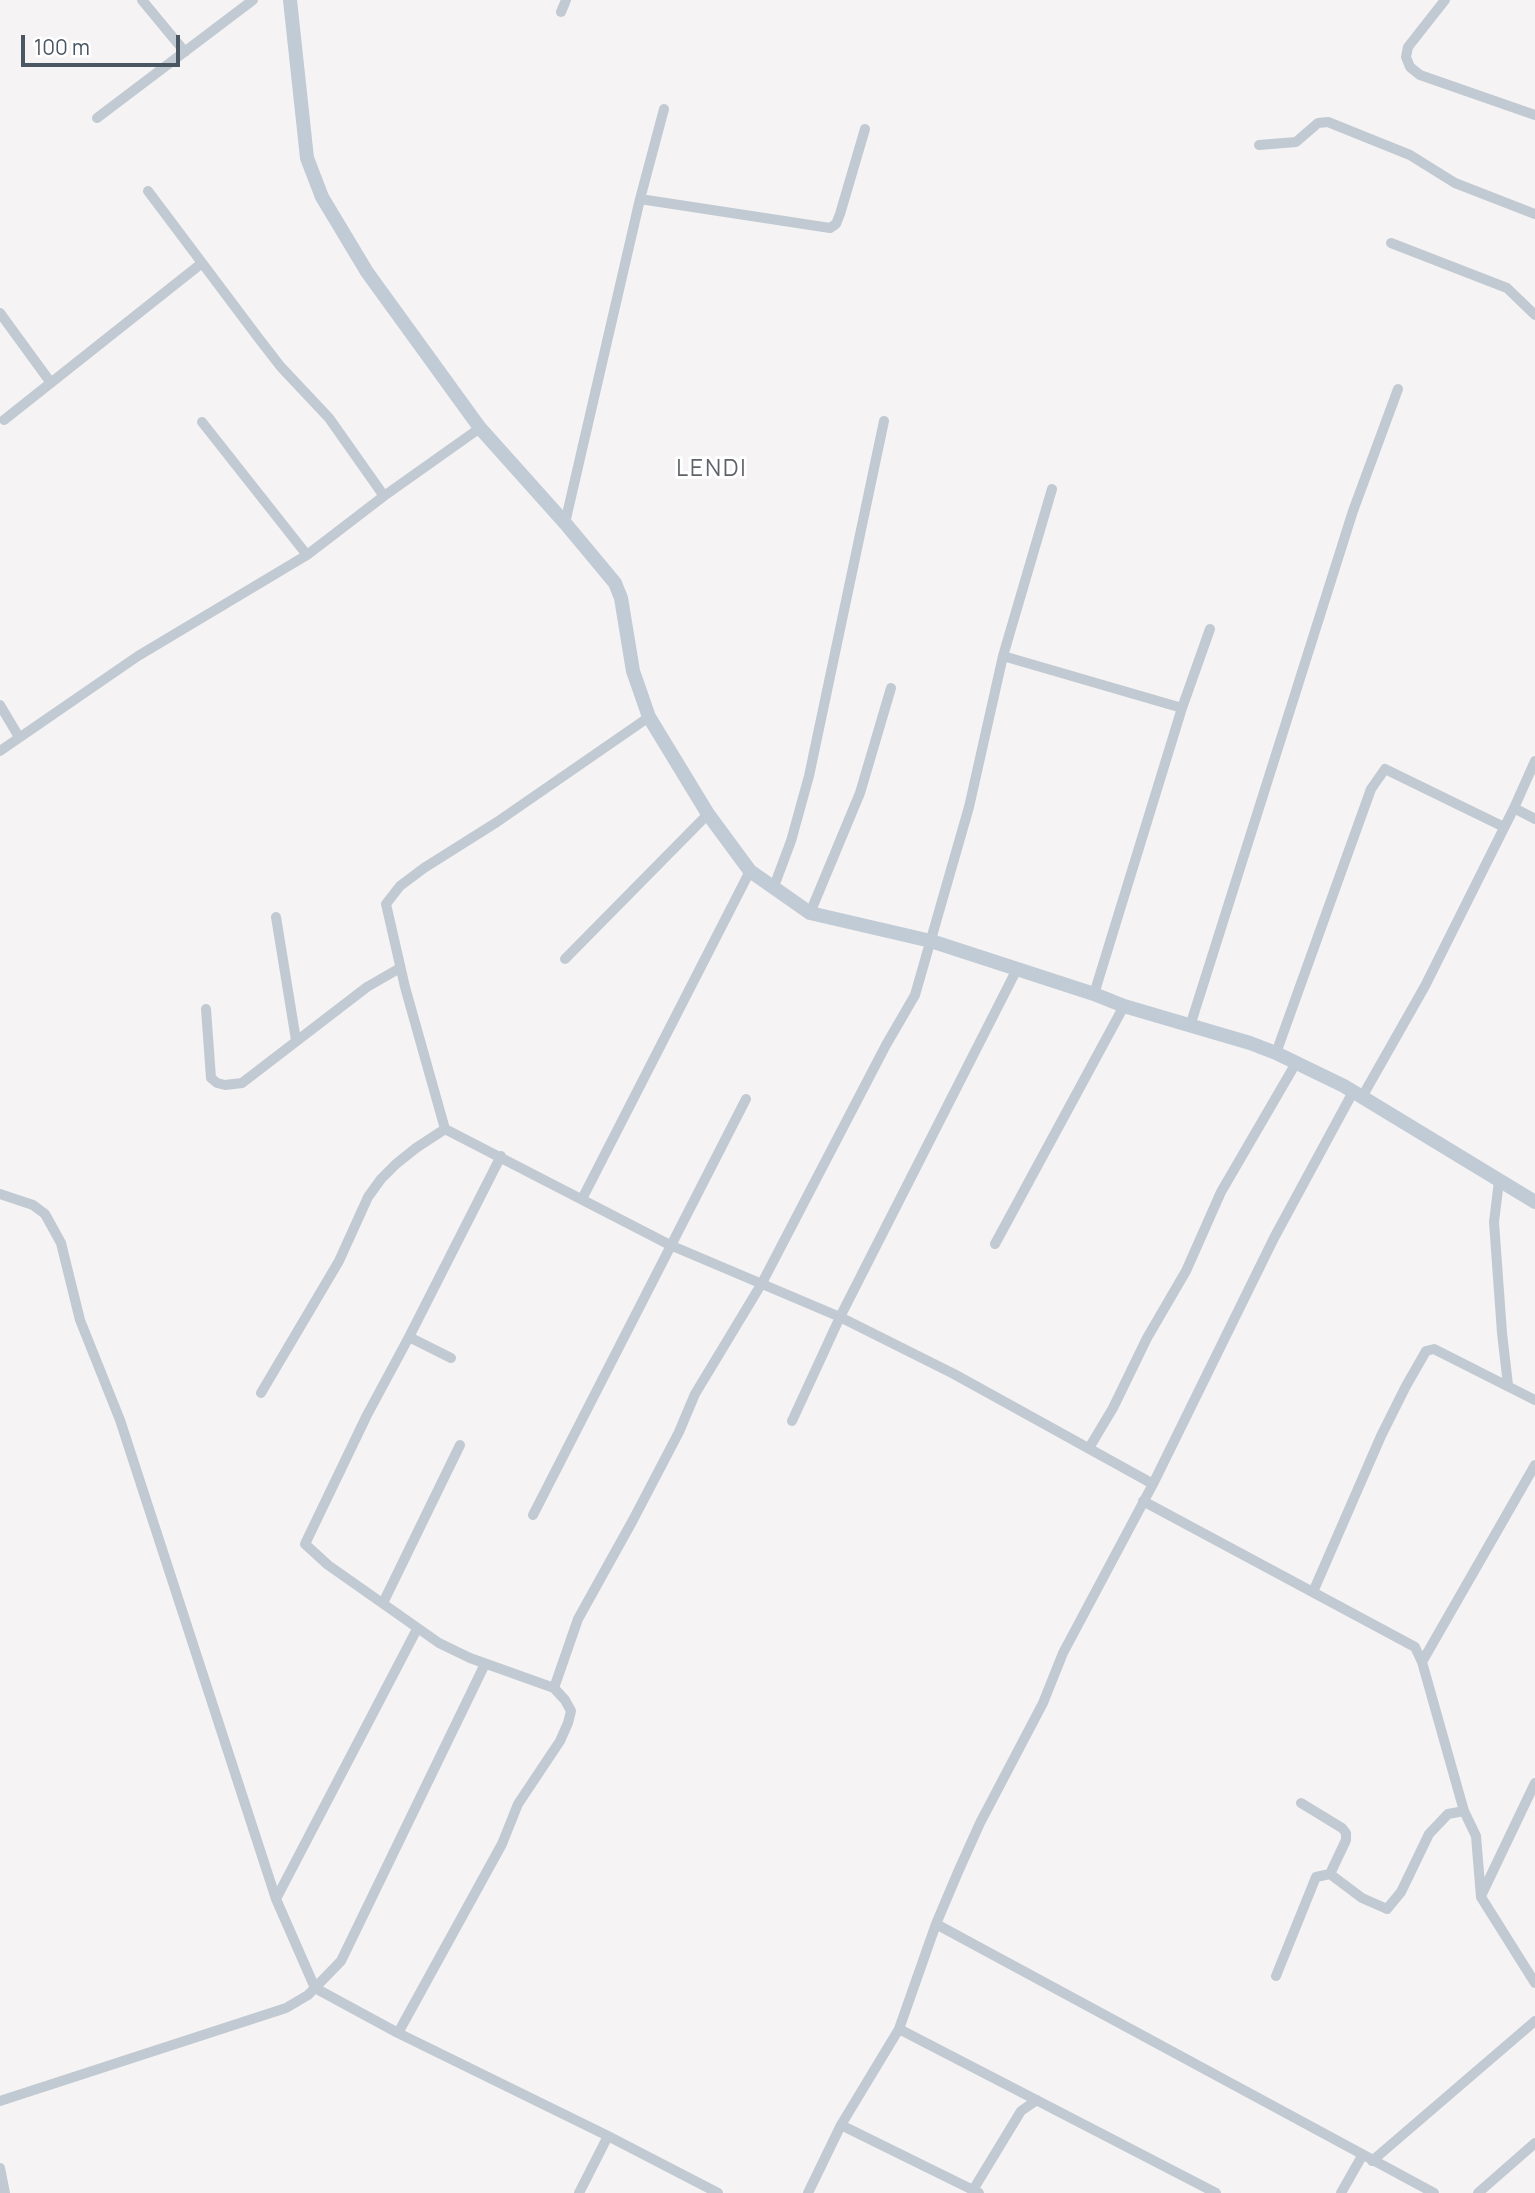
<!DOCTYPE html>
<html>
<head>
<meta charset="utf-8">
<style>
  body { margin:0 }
  #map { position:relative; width:1535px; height:2193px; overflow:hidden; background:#f5f3f3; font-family:Manrope,sans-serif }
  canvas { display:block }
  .scale { position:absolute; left:21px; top:35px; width:159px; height:32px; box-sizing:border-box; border:4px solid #4a5661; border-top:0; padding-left:9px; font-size:21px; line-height:24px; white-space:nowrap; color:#4a5661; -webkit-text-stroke:5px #fff; paint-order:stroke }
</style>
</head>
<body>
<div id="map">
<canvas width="1535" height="2193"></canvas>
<div class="scale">100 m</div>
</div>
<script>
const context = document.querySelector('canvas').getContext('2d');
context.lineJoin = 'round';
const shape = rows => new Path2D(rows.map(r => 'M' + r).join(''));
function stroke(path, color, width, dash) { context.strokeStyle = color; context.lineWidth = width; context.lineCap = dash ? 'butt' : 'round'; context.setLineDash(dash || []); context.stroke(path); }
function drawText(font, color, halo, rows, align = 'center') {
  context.font = font + ' Manrope,sans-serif'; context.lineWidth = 6; context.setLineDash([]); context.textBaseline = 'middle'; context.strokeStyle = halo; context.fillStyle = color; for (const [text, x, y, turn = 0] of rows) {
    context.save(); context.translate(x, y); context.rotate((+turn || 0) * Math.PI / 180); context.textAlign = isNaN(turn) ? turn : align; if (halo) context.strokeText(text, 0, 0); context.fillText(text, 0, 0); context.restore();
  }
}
stroke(shape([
  [142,0,185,52],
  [1445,0,1408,47,1406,57,1410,67,1420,75,1535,115],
  [561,12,566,0],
  [97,118,253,0],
  [1259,145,1296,142,1318,123,1328,122,1410,155,1455,183,1535,214],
  [148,191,260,340,281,367,329,418,384,496],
  [640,199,830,228,836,224,840,214,865,129],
  [1391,243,1507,288,1535,315],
  [0,313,51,383],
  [4,420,202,263],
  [202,422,307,555],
  [565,523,640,199,664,109],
  [1003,656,1182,708],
  [0,705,19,737],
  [649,717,497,822,424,868,400,886,386,904,405,987,445,1129,670,1245,840,1317,954,1374,1153,1484],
  [0,751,138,656,307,555,384,496,480,428],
  [1514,808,1535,819],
  [773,889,791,841,809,776,884,421],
  [810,913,860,793,891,688],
  [276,917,296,1040],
  [565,959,708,814],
  [1094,994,1182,708,1210,629],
  [206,1009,211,1078,217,1083,225,1085,242,1083,367,987,400,968],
  [1190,1026,1353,511,1398,389],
  [1276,1053,1371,789,1385,769,1504,827],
  [1362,1097,1425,986,1514,808,1535,761],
  [501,1156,409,1337,367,1415,305,1544,328,1565,439,1643,470,1658,554,1688],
  [1499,1181,1494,1222,1502,1333,1508,1385],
  [0,1194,33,1205,45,1214,61,1243,80,1320,120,1420,276,1899,315,1988,398,2033,608,2136,718,2193],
  [582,1199,750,871],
  [995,1244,1124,1006],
  [409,1337,451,1358],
  [261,1393,339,1261,368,1197,381,1179,396,1164,416,1148,445,1129],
  [792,1421,840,1317,1017,969],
  [1089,1448,1113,1408,1147,1338,1186,1271,1221,1192,1296,1063],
  [1143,1501,1415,1647,1422,1662,1464,1811,1476,1836,1481,1897,1535,1983],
  [533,1515,746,1099],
  [1313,1592,1381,1436,1406,1386,1426,1351,1434,1349,1535,1400],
  [383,1603,460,1445],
  [1422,1662,1535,1465],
  [1301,1803,1342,1828,1346,1833,1346,1840,1330,1874],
  [1481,1896,1535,1783],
  [276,1899,417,1629],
  [936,1924,1434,2193],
  [1276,1976,1316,1877,1330,1874,1362,1898,1387,1909,1401,1892,1429,1834,1448,1814,1464,1811],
  [899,2029,1216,2193],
  [398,2033,502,1844,518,1804,560,1741,568,1723,571,1711,565,1700,554,1688,578,1619,633,1520,679,1432,695,1394,762,1283,886,1045,915,995,969,807,1003,656,1052,489],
  [0,2101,286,2008,308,1995,341,1961,485,1664],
  [841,2125,979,2193],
  [1372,2161,1535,2021],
  [0,2168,5,2193],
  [973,2190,1021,2111,1037,2100],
  [579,2193,608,2136],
  [808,2193,841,2125,899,2029,936,1924,958,1872,980,1823,1043,1703,1063,1653,1153,1484,1274,1238,1353,1092],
  [1341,2193,1362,2156],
  [1478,2193,1535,2143]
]), '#c1cad2', 10);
stroke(shape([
  [290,0,307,158,322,197,367,272,480,428,565,523,615,583,621,598,633,671,649,717,708,814,750,871,810,913,931,941,1094,994,1124,1006,1250,1043,1276,1053,1344,1086,1535,1202]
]), '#c1cbd6', 14);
context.letterSpacing = '2px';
drawText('23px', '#5f6368', '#fff', [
  ["LENDI",712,470]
]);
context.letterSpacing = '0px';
</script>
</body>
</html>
